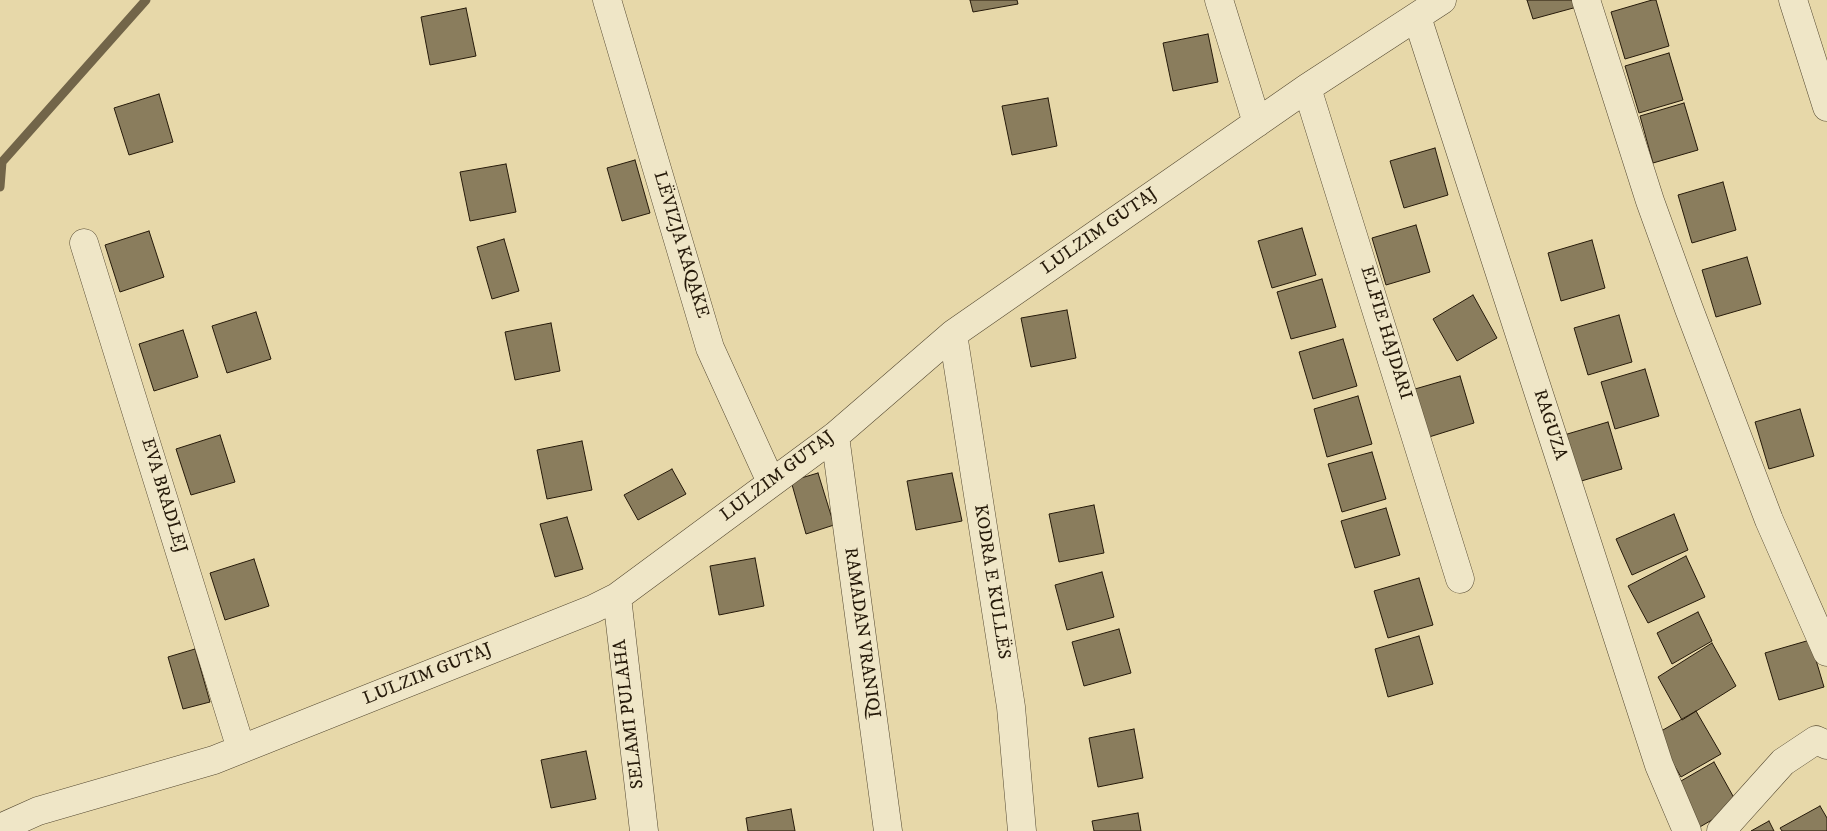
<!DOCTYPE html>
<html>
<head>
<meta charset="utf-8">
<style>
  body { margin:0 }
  canvas { display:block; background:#e7d8a9 }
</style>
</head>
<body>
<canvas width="1827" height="831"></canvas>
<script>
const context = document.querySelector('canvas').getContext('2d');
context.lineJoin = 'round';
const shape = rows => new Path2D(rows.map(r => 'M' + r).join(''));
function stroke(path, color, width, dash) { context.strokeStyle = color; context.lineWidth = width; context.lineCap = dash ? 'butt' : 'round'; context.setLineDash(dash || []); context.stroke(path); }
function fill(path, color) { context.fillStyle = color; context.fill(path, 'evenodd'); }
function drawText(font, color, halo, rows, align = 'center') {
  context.font = font + ' "IM FELL DW Pica",serif'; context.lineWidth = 4; context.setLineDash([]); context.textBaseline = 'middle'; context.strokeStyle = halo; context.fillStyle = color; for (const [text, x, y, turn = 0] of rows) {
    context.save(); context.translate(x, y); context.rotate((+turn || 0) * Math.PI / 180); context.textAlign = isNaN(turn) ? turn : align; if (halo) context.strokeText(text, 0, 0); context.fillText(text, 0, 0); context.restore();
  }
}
stroke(shape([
  [0,187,2,162,146,0]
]), '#726549', 9);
const building = shape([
  [970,0,1017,0,1018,4,973,12,970,0],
  [1527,0,1575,0,1577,7,1533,19,1527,0],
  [1652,0,1656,0,1669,46,1625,59,1611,12,1652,0],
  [466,8,476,56,430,65,421,17,466,8],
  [1208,34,1218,82,1173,91,1163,43,1208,34],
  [1669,53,1683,100,1639,113,1625,66,1669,53],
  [159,94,173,142,129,155,114,108,159,94],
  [1048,98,1057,146,1012,155,1002,106,1048,98],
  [1684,103,1698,150,1653,163,1640,116,1684,103],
  [1435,148,1448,195,1404,208,1390,161,1435,148],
  [635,160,650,213,622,221,607,168,635,160],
  [506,164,516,212,470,221,460,172,506,164],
  [1723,182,1736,230,1692,243,1678,195,1723,182],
  [1416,225,1430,272,1386,285,1372,238,1416,225],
  [1302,228,1316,275,1272,288,1258,241,1302,228],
  [149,231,164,277,120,292,105,245,149,231],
  [504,239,519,291,492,299,477,247,504,239],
  [1592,240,1605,288,1561,301,1548,253,1592,240],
  [1747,257,1761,304,1716,317,1702,270,1747,257],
  [1322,279,1336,327,1291,339,1277,292,1322,279],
  [1473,295,1497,338,1457,361,1433,319,1473,295],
  [1067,310,1076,358,1031,367,1021,318,1067,310],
  [256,312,271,359,227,373,212,326,256,312],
  [1619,315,1632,362,1588,375,1574,328,1619,315],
  [551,323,560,371,515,380,505,332,551,323],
  [183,330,198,377,154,391,139,344,183,330],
  [1343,339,1357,386,1313,399,1299,352,1343,339],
  [1645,369,1659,416,1615,429,1601,382,1645,369],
  [1460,376,1474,423,1429,437,1415,389,1460,376],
  [1358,396,1372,444,1327,457,1314,409,1358,396],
  [1800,409,1814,456,1769,469,1755,422,1800,409],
  [1608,422,1622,469,1578,482,1564,435,1608,422],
  [220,435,235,482,191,495,176,449,220,435],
  [582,441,592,490,547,499,537,450,582,441],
  [1372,452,1386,499,1342,512,1328,464,1372,452],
  [672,469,686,494,638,520,624,495,672,469],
  [818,473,834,525,806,534,791,481,818,473],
  [952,473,962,521,916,530,907,481,952,473],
  [1094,505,1104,553,1059,562,1049,514,1094,505],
  [1386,508,1400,555,1355,568,1341,521,1386,508],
  [1674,514,1688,550,1632,575,1616,539,1674,514],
  [567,517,583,569,555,577,540,524,567,517],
  [1686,556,1705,597,1648,623,1628,586,1686,556],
  [755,558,764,606,719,615,710,566,755,558],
  [254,559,269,606,225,620,210,573,254,559],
  [1102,572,1114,617,1067,630,1055,585,1102,572],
  [1419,578,1433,625,1388,638,1374,591,1419,578],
  [1698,612,1712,641,1672,664,1657,633,1698,612],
  [1119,629,1131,673,1084,686,1072,642,1119,629],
  [1419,636,1433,684,1388,697,1375,649,1419,636],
  [1810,640,1824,687,1779,700,1765,653,1810,640],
  [1712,643,1736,686,1682,720,1658,677,1712,643],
  [195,649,210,702,183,709,168,657,195,649],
  [1696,711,1721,754,1681,777,1656,734,1696,711],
  [1134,729,1143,778,1098,787,1089,738,1134,729],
  [586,751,596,799,551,808,541,760,586,751],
  [1714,762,1738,805,1698,828,1674,785,1714,762],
  [1820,806,1827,818,1827,831,1782,831,1780,828,1820,806],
  [791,809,795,831,748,831,746,818,791,809],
  [1138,813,1141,831,1094,831,1092,821,1138,813],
  [1769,821,1774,831,1751,831,1769,821]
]);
fill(building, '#8a7d5d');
stroke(building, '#261a0a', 1);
const minor = shape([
  [607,0,710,348,771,482],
  [1219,0,1257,123],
  [1586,0,1650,201,1689,309,1769,520,1827,652],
  [1793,0,1827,107],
  [1417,17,1659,765,1687,831],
  [1307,88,1460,579],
  [84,243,241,749],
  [953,334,1011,707,1022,831],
  [835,436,888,831],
  [617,597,644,831],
  [0,828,38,811,214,760,593,609,617,597,835,436,953,334,1307,88,1442,0],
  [1721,831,1783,762,1816,740,1827,745]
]);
stroke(minor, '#564a32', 29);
stroke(minor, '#efe6c7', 28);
drawText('18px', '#261a0a', '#efe6c7', [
  ["LULZIM GUTAJ",1100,232,-35],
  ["LËVIZJA KAQAKE",680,245,73],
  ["ELFIE HAJDARI",1385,333,73],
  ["RAGUZA",1549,425,72],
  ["LULZIM GUTAJ",778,477,-37],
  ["EVA BRADLEJ",163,496,73],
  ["KODRA E KULLËS",991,582,81],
  ["RAMADAN VRANIQI",861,633,82],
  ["LULZIM GUTAJ",428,675,-22],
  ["SELAMI PULAHA",630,714,-97]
]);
</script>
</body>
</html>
